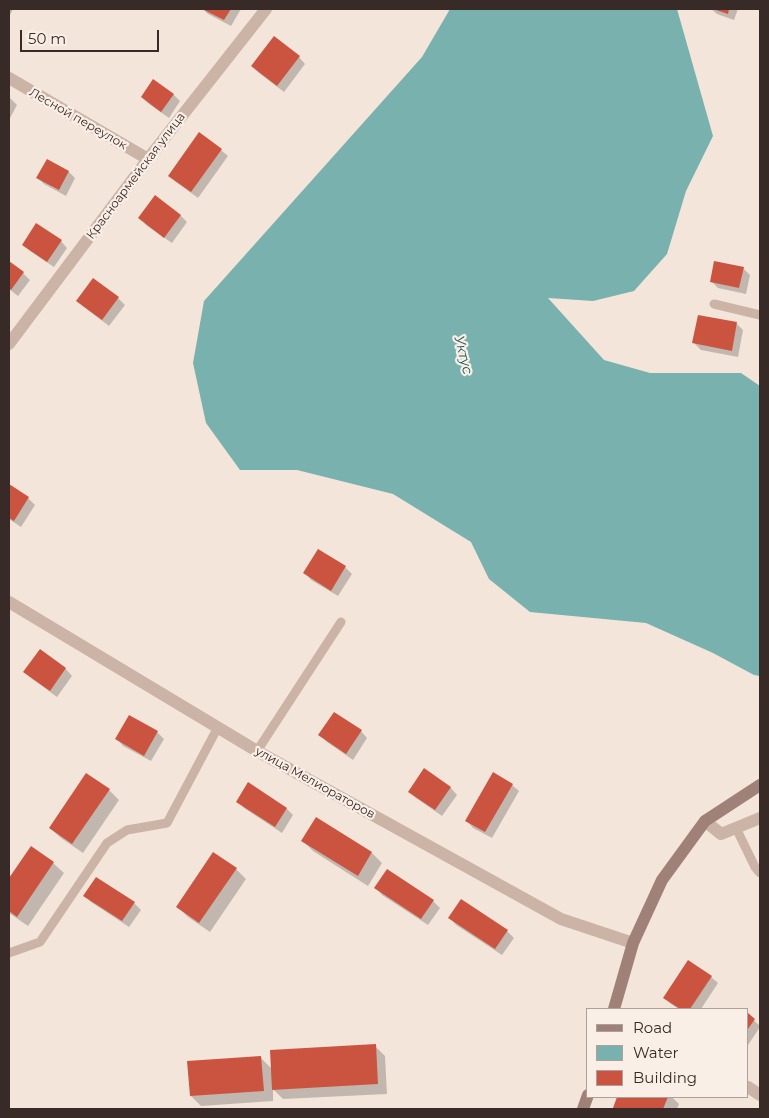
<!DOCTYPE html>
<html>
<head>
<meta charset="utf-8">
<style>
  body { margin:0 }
  #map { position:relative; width:769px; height:1118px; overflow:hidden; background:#f3e5da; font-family:Montserrat,sans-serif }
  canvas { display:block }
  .frame { position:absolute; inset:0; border:10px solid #372a27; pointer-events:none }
  .legend { position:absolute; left:586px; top:1008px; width:162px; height:90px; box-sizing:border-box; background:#faefe7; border:1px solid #aca09a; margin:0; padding:6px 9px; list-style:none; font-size:15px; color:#372a27 }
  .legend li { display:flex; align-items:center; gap:10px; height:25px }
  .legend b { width:25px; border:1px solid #aca09a }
  .scale { position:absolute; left:20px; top:30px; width:139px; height:22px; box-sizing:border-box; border:2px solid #372a27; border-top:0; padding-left:6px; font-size:15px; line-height:18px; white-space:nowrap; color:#372a27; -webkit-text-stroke:4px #faefe7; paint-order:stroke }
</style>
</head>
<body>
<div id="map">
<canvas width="769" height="1118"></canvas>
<div class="frame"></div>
<ul class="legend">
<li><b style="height:6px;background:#9f8177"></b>Road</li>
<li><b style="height:14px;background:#78b1ad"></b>Water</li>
<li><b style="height:14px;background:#cb5440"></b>Building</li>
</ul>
<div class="scale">50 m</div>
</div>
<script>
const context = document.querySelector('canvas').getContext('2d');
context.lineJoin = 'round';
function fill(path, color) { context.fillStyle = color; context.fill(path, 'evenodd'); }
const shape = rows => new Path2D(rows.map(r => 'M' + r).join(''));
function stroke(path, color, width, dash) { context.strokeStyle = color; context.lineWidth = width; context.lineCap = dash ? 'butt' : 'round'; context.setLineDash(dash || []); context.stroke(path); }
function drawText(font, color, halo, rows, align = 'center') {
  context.font = font + ' Montserrat,sans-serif'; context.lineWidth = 4.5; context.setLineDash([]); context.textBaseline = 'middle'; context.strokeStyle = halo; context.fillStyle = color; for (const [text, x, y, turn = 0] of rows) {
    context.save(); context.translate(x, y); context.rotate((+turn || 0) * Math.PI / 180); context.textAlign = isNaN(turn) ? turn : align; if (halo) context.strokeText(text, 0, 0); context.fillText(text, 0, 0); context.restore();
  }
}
fill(shape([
  [450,9,677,9,713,136,686,191,667,254,634,291,593,301,548,298,604,360,650,373,741,373,760,386,760,676,754,675,713,653,646,623,530,612,489,579,471,542,393,494,297,470,240,470,206,423,193,363,204,301,422,57]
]), '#78b1ad');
fill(shape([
  [9,9,13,9,9,17],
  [203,9,241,9,231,26,208,14],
  [711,9,738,9,734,20,717,14],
  [299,57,305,64,284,92,259,73,252,66],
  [154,81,174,95,180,101,169,118,149,104,142,97],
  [9,97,17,105,9,120],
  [221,150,228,156,198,198,176,182,170,176],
  [47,160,69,172,75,178,66,196,44,184,38,178],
  [155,197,181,216,187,222,172,243,146,225,140,218],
  [61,241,67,248,54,267,30,251,23,245],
  [9,263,23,273,30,280,18,296,9,289],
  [743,268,750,275,746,294,718,288,711,281],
  [93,280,118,298,125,305,109,326,84,307,77,301],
  [737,324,743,330,738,357,701,350,694,343],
  [9,486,28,498,35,505,21,527,9,519],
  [319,551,345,567,352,574,338,596,311,580,305,573],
  [40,651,66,669,72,676,57,697,31,678,25,672],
  [361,731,367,738,353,760,327,742,320,735],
  [157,732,164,739,151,761,123,746,117,739],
  [425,770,451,788,457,795,442,816,416,798,410,792],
  [512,785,519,791,492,838,473,828,467,821],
  [109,790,119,800,83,853,61,838,50,828],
  [238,801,287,809,293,815,282,833,244,808],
  [317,819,372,853,382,863,368,886,313,851,303,841],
  [31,848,53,863,64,873,28,926,9,913,9,881],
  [236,869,246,879,210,932,188,917,178,907],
  [376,888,433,901,440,908,428,925,382,895],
  [85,896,134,903,141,910,129,927,91,902],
  [450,918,507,931,514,938,502,955,456,925],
  [711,977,718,983,701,1009,679,1009,671,1004,665,998],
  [748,1015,760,1026,760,1027,748,1045],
  [375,1046,385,1056,387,1094,283,1099,273,1089,273,1101,201,1106,191,1096,261,1058,272,1069],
  [619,1097,672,1097,679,1104,677,1109,616,1109,615,1108]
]), '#0003');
fill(shape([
  [202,9,231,9,224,20],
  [713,9,729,9,728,14],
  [274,36,300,56,277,86,251,66],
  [153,79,174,94,161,112,141,97],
  [199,132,222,149,191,192,168,176],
  [47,159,69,171,59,190,36,178],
  [155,195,181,215,164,238,138,218],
  [36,223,62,240,47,262,22,245],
  [9,261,24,272,11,290,9,288],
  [714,261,744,267,739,288,710,282],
  [93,278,119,297,102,320,76,301],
  [698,315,737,322,732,351,692,343],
  [9,484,29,497,14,521,9,518],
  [318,549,346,566,331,591,303,573],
  [40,649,66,668,50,691,23,672],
  [334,712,362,730,346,754,318,735],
  [129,715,158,731,144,756,115,739],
  [424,768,451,787,435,810,408,792],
  [493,772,513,784,485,832,465,821],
  [86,773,110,789,72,844,49,828],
  [248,782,287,808,275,827,236,802],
  [316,817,372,852,358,876,301,841],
  [31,846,54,862,17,917,9,911,9,878],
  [213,852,237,868,199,923,176,907],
  [387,869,434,900,421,919,374,888],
  [96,877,135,902,122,921,83,896],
  [461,899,508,930,495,949,448,918],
  [688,960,712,976,690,1009,680,1009,663,998],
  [748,1013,755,1019,748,1029],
  [376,1044,378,1084,272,1090,270,1050],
  [261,1056,264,1091,190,1096,187,1061],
  [617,1097,668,1097,663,1109,617,1109,613,1108]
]), '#cb5440');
stroke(shape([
  [714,304,760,315],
  [257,751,341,622],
  [736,828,755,867,760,873],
  [9,953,40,942,107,843,127,830,167,823,218,727]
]), '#cbb3a6', 9);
stroke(shape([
  [9,78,148,159],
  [9,344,148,159,266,9],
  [9,602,257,751,561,919,633,943],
  [705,821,721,834,760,818],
  [748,1087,760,1095]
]), '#cbb3a6', 12);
stroke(shape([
  [614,1009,633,943,662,880,705,821,760,785],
  [583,1109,588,1095]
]), '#9f8177', 12);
drawText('12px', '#372a27', '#faefe7', [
  ["Лесной переулок",78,119,30],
  ["Красноармейская улица",136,176,-53],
  ["улица Мелиораторов",315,783,29]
]);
drawText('italic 14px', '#1b5a58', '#faefe7', [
  ["Уктус",463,355,76]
]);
</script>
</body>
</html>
